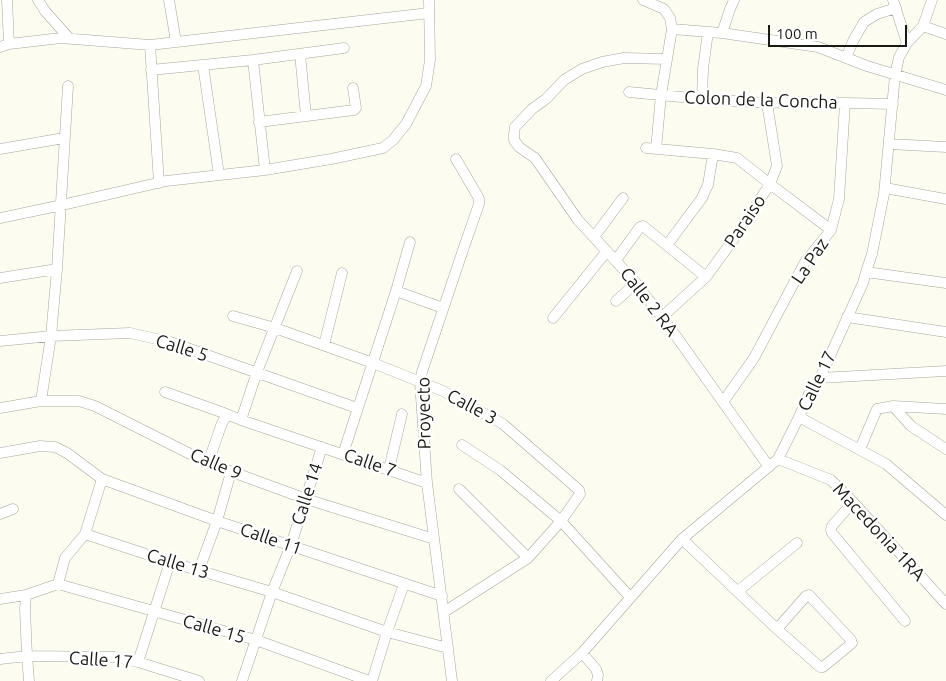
<!DOCTYPE html>
<html>
<head>
<meta charset="utf-8">
<style>
  body { margin:0 }
  #map { position:relative; width:946px; height:681px; overflow:hidden; background:#fcfdf0; font-family:Ubuntu,sans-serif }
  canvas { display:block }
  .scale { position:absolute; left:768px; top:25px; width:139px; height:22px; box-sizing:border-box; border:2px solid #1a1a15; border-top:0; padding-left:6px; font-size:15px; line-height:18px; white-space:nowrap; color:#1a1a15; -webkit-text-stroke:4px #fff; paint-order:stroke }
</style>
</head>
<body>
<div id="map">
<canvas width="946" height="681"></canvas>
<div class="scale">100 m</div>
</div>
<script>
const context = document.querySelector('canvas').getContext('2d');
context.lineJoin = 'round';
const shape = rows => new Path2D(rows.map(r => 'M' + r).join(''));
function stroke(path, color, width, dash) { context.strokeStyle = color; context.lineWidth = width; context.lineCap = dash ? 'butt' : 'round'; context.setLineDash(dash || []); context.stroke(path); }
function drawText(font, color, halo, rows, align = 'center') {
  context.font = font + ' Ubuntu,sans-serif'; context.lineWidth = 5; context.setLineDash([]); context.textBaseline = 'middle'; context.strokeStyle = halo; context.fillStyle = color; for (const [text, x, y, turn = 0] of rows) {
    context.save(); context.translate(x, y); context.rotate((+turn || 0) * Math.PI / 180); context.textAlign = isNaN(turn) ? turn : align; if (halo) context.strokeText(text, 0, 0); context.fillText(text, 0, 0); context.restore();
  }
}
const minor = shape([
  [7,0,9,44],
  [38,0,45,11,69,38],
  [169,0,176,42],
  [643,0,664,9,670,18,672,29,661,95,656,149],
  [893,0,907,43],
  [923,26,946,34],
  [672,29,722,33,818,47,867,66,946,90],
  [722,33,730,9,734,0],
  [150,45,159,183],
  [0,47,9,44,61,38,150,45,429,13],
  [300,54,306,116],
  [846,58,853,41,864,22,877,14,896,8],
  [667,59,624,58,602,62,582,69,564,80,546,99,532,109,515,127,514,134,514,140,519,147,535,158,578,220,636,283,671,329,769,467],
  [253,60,265,170],
  [203,65,219,175],
  [151,70,253,60,344,48],
  [629,92,702,99,767,103,799,102,893,104],
  [702,99,703,69,708,32],
  [259,122,354,110,356,108,353,88],
  [889,144,946,147],
  [646,148,713,154,737,158,770,184,831,230],
  [0,149,64,138],
  [885,188,946,199],
  [0,218,62,205,166,181,265,170,331,159,383,148,393,140,406,124,426,86,430,60,429,0],
  [594,237,623,198],
  [667,245,702,198,705,191,708,185,713,154],
  [616,260,640,227,643,226,706,277],
  [866,272,946,283],
  [0,278,57,269],
  [396,291,443,308],
  [616,301,636,283],
  [233,316,275,328,373,363,443,391,503,424,579,490,580,494,561,521,528,558,444,612],
  [662,317,706,277,733,240,770,184,777,166,767,103],
  [847,317,946,332],
  [553,318,607,251],
  [0,341,51,336,130,333,170,342,357,408],
  [324,345,342,273],
  [820,378,946,371],
  [165,392,224,413,241,420,427,483],
  [41,401,51,336,57,269,68,86],
  [723,402,754,358,805,262,831,230,839,199,845,103],
  [893,406,911,426,946,449],
  [0,408,41,401,79,401,95,406,208,463,306,499,434,539],
  [799,417,886,464,946,515],
  [241,420,257,372,297,271],
  [462,445,500,470,561,521,630,597],
  [860,449,877,409,893,406,946,409],
  [0,453,40,446,55,447,67,453,102,479,217,521,442,596],
  [343,454,396,291,410,242],
  [778,459,831,480,853,502,946,604],
  [208,463,222,423,227,415],
  [389,469,402,414],
  [459,489,528,558],
  [853,502,832,526,831,530,832,533,905,621],
  [0,514,13,509],
  [85,534,170,562,272,592,387,632,448,648],
  [682,539,777,629,820,667,823,667,851,644,852,643,851,640,809,595,806,596,777,629],
  [199,570,217,521,231,472],
  [58,584,256,640,369,681],
  [738,591,797,543],
  [26,595,25,609,27,656,29,681],
  [0,599,26,595,58,584,65,558,85,534,102,479],
  [582,653,596,669,598,675,597,681],
  [0,659,27,656,115,657,138,662,199,681],
  [138,662,170,562],
  [242,681,272,592,291,545,322,447],
  [372,681,387,632,404,584],
  [452,681,427,483,420,382,422,372,464,247,479,204,479,199,477,195,456,159],
  [551,681,582,653,682,539,778,459,799,417,809,394,820,378,863,283,866,272,872,254,884,194,895,75,899,57,907,43,923,26,932,0]
]);
stroke(minor, '#a6a69a', 11);
stroke(minor, '#fff', 10);
drawText('18px', '#1a1a15', '#fff', [
  ["Colon de la Concha",761,100,2],
  ["Paraiso",745,221,-56],
  ["La Paz",810,261,-56],
  ["Calle 2 RA",649,302,52],
  ["Calle 5",182,348,17],
  ["Calle 17",817,381,-64],
  ["Calle 3",472,407,28],
  ["Proyecto",424,413,-91],
  ["Calle 7",370,463,19],
  ["Calle 9",216,464,23],
  ["Calle 14",307,494,-72],
  ["Macedonia 1RA",879,532,47],
  ["Calle 11",271,539,19],
  ["Calle 13",178,564,17],
  ["Calle 15",214,629,16],
  ["Calle 17",101,660,4]
]);
</script>
</body>
</html>
